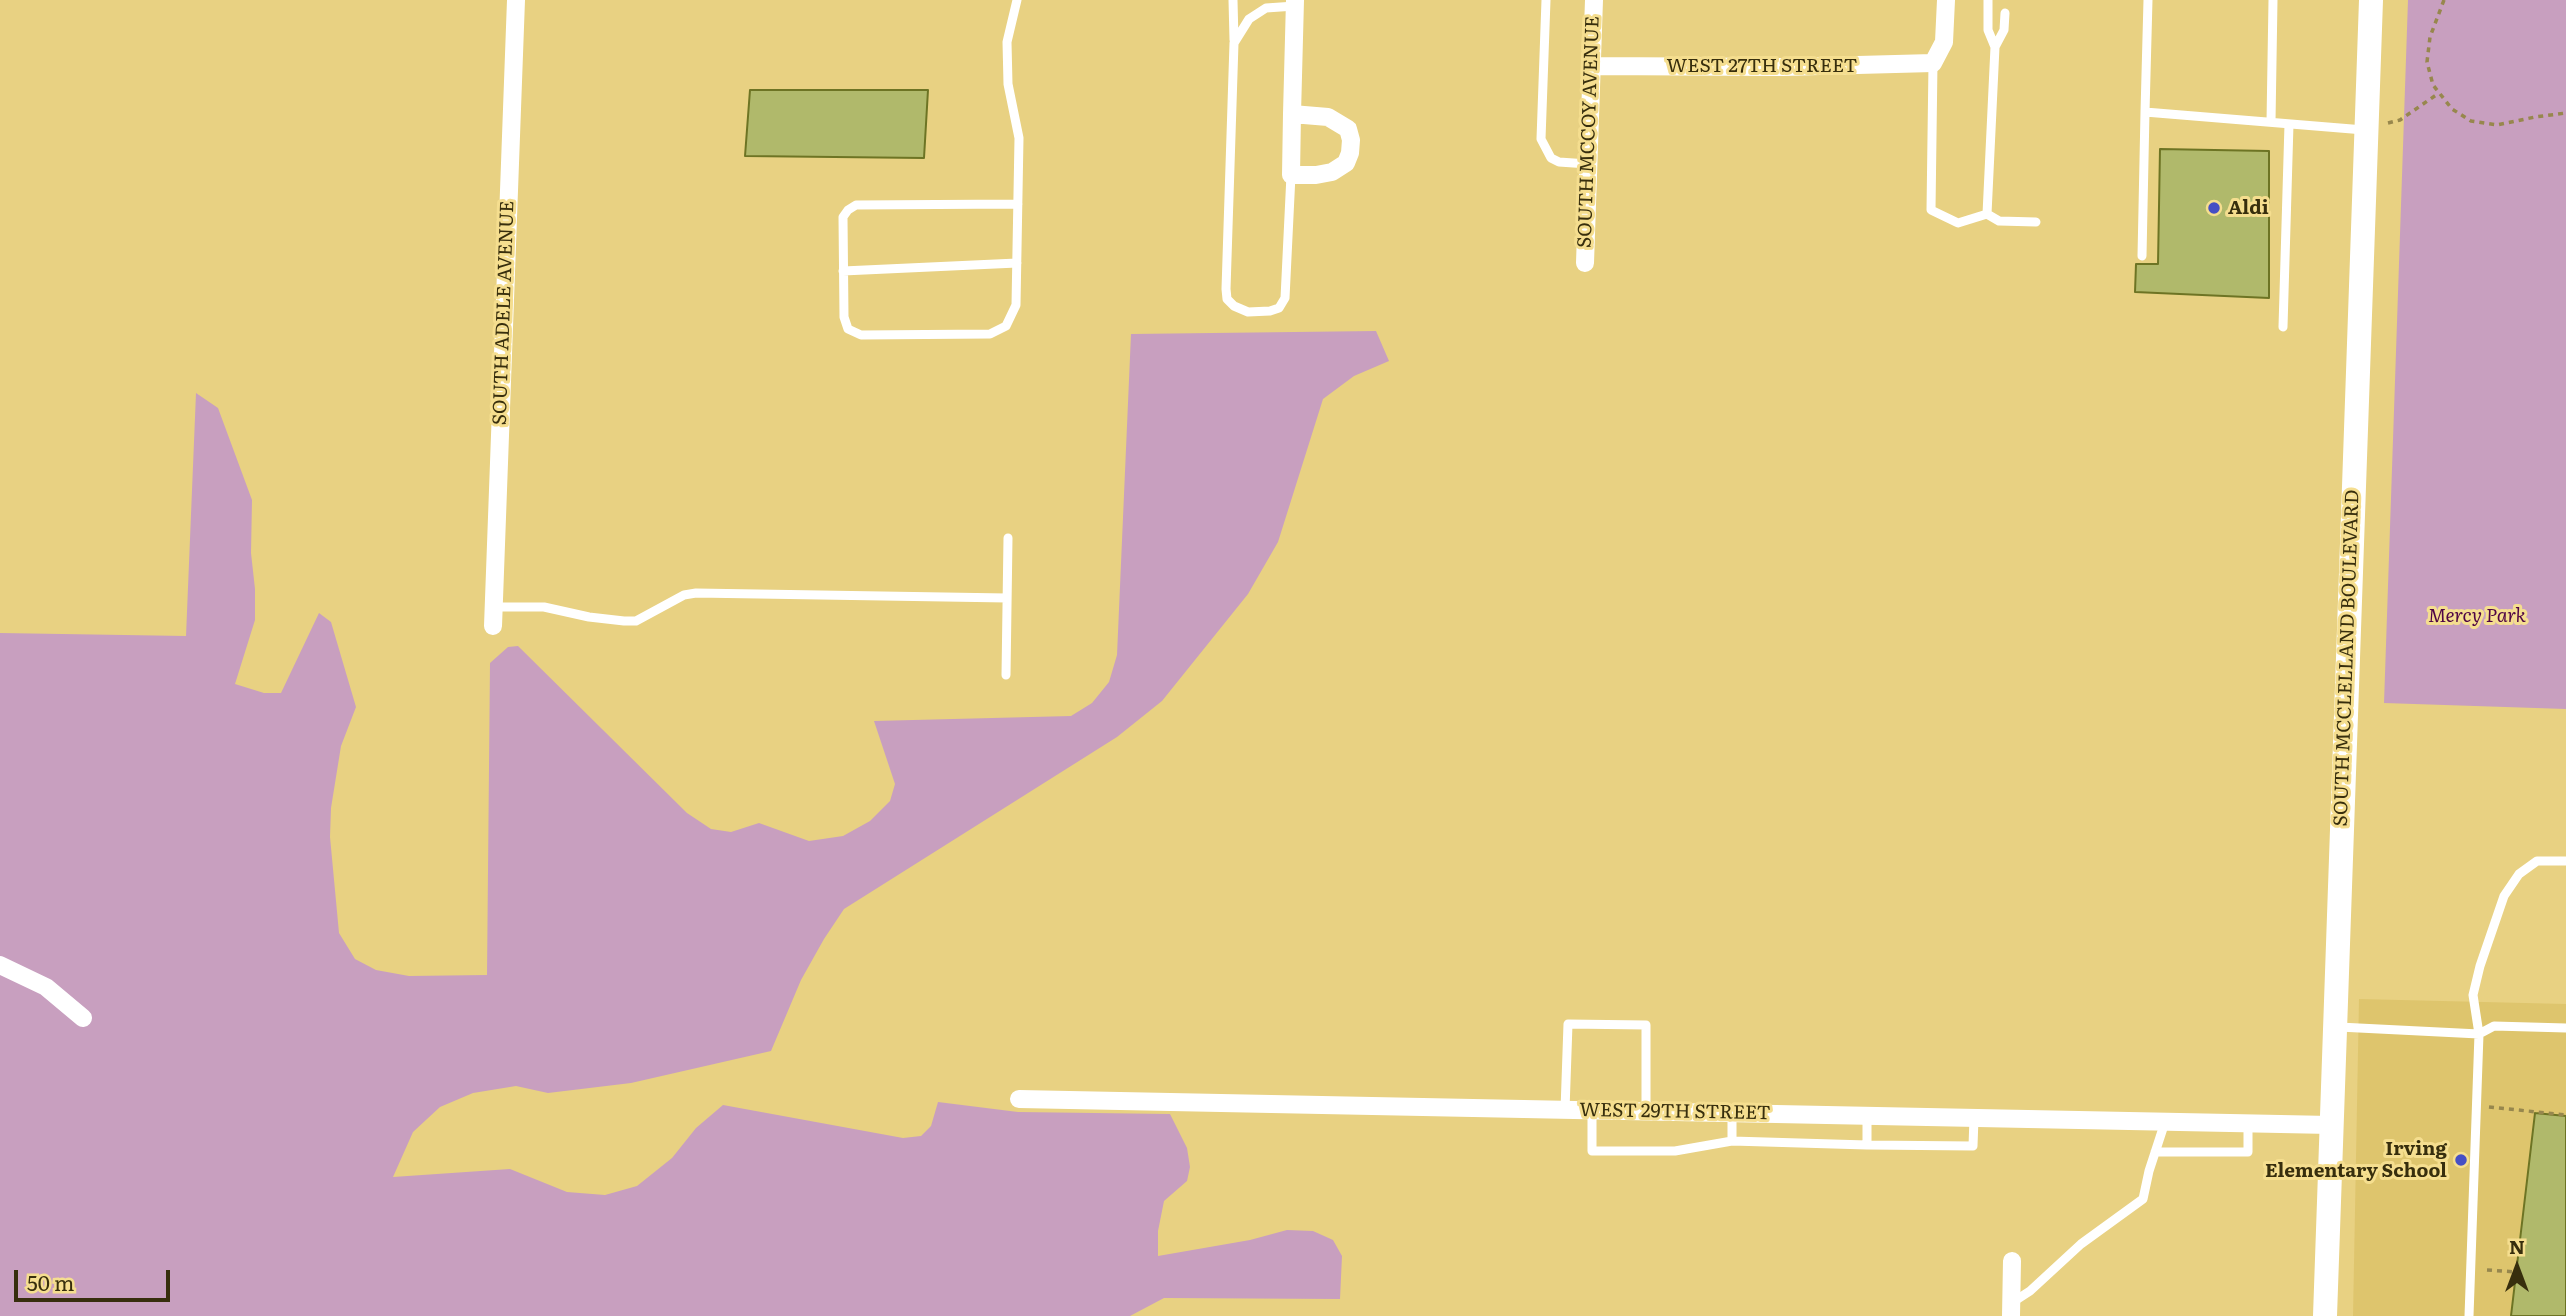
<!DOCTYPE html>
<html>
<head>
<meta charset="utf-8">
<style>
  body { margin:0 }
  #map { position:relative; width:2566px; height:1316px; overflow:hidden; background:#e8d182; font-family:Literata,serif }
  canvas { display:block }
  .north { position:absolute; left:2482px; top:1232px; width:70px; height:70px; -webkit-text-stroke:5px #f5de8f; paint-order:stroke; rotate:0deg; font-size:19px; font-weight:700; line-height:28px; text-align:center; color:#372e0d }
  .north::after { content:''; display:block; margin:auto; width:24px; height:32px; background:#372e0d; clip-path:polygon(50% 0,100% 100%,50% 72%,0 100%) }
  .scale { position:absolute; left:14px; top:1270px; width:156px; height:32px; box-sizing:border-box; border:4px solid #372e0d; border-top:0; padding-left:9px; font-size:21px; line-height:24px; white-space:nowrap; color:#372e0d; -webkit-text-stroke:5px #f5de8f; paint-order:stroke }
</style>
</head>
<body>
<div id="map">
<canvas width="2566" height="1316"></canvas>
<div class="north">N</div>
<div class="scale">50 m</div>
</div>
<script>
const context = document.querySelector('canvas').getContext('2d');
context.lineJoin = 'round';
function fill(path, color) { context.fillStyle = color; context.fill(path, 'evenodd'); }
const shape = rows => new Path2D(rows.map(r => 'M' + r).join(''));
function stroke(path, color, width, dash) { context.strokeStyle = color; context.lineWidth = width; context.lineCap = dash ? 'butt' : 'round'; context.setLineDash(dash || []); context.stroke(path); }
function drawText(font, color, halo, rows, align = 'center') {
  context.font = font + ' Literata,serif'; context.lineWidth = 6; context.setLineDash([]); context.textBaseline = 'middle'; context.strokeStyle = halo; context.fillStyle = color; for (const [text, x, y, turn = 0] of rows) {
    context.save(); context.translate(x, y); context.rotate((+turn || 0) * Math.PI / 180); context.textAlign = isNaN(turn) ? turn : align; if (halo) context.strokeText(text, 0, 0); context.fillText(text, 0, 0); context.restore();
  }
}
fill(shape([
  [2359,999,2566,1004,2566,1316,2353,1316]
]), '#dec56d');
fill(shape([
  [2408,0,2566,0,2566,709,2384,703],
  [1376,331,1389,361,1354,376,1323,399,1278,542,1248,594,1162,701,1117,737,844,909,824,939,801,980,771,1051,631,1083,548,1093,516,1086,473,1093,440,1107,413,1132,393,1177,510,1169,567,1192,605,1195,637,1186,672,1158,696,1128,723,1105,903,1138,921,1136,931,1126,938,1102,1018,1112,1170,1114,1187,1148,1190,1167,1187,1181,1164,1201,1158,1231,1158,1256,1250,1240,1287,1230,1313,1231,1333,1240,1342,1256,1340,1299,1164,1298,1130,1316,0,1316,0,633,186,636,196,393,218,408,252,500,251,553,255,589,255,620,235,684,264,693,281,693,319,613,331,622,356,707,341,746,331,808,330,837,339,933,355,959,376,970,409,976,487,975,490,663,508,647,518,646,687,813,711,829,731,832,759,823,809,841,843,836,870,821,890,801,895,784,874,721,1071,716,1092,703,1109,682,1117,655,1131,334]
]), '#c89fbf');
const building = shape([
  [750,90,928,90,924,158,745,156,750,90],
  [2160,149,2269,151,2269,298,2135,292,2136,264,2158,264,2160,149],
  [2535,1113,2566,1116,2566,1316,2511,1316,2535,1113]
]);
fill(building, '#b0b96b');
stroke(building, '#6d7424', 2);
stroke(shape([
  [2444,0,2430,37,2427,62,2433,85,2452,109,2471,121,2497,125,2535,117,2566,113],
  [2388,123,2400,120,2439,93],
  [2489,1107,2566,1115],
  [2487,1270,2517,1272]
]), '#97874d', 3.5, [5, 5]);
stroke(shape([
  [1017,0,1007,42,1008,84,1019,138,1016,305,1006,326,990,334,861,335,848,329,844,317,843,217,848,210,856,205,1018,204],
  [1233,0,1234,40],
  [1546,0,1541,139,1551,158,1559,162,1588,164],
  [2148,0,2145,112,2364,130],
  [1995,47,2004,30,2005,13],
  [1933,63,1931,210,1958,223,1987,214,1995,47,1988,30,1988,0],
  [2271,122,2273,0],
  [1291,175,1285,298,1279,308,1270,311,1248,312,1234,306,1227,299,1226,289,1234,43,1249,19,1266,8,1295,6],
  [1987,214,1999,221,2036,222],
  [2142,256,2145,112],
  [843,271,1017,263],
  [2283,327,2289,124],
  [494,607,544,607,589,617,624,621,636,621,684,595,696,593,1007,598],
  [1006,675,1008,538],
  [2566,861,2537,861,2519,874,2504,896,2480,966,2473,995,2479,1034,2494,1026,2566,1028],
  [2339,1027,2479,1034,2469,1316],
  [1565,1110,1568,1024,1646,1025,1646,1112],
  [1592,1110,1592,1151,1675,1151,1732,1141,1732,1113],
  [1732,1141,1867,1145,1867,1116],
  [1867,1145,1973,1146,1974,1118],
  [2155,1152,2248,1152,2248,1124],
  [2013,1302,2030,1291,2081,1244,2143,1199,2149,1171,2165,1122]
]), '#fff', 9);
stroke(shape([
  [1591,66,1782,67,1933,63,1944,42,1946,0],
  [1292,114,1328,117,1348,129,1351,140,1350,153,1346,163,1332,172,1316,175,1291,175,1292,114,1295,0],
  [1585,263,1594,0],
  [493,626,516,0],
  [0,965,46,987,83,1018],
  [1019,1099,2331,1125],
  [2011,1316,2012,1261]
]), '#fff', 18);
stroke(shape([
  [2325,1316,2371,0]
]), '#fff', 24);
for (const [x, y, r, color] of [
  [2214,208,7,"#464fc4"],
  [2461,1160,7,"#464fc4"]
]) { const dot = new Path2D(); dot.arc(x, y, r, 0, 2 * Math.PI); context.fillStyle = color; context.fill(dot); stroke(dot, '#f5de8f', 2.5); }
drawText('19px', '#372e0d', '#f5de8f', [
  ["WEST 27TH STREET",1762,66],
  ["SOUTH MCCOY AVENUE",1589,132,-88],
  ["SOUTH ADELE AVENUE",504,313,-88],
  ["SOUTH MCCLELLAND BOULEVARD",2347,658,-88],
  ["WEST 29TH STREET",1675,1112,1]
]);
drawText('bold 19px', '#372e0d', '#f5de8f', [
  ["Aldi",2228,208],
  ["Irving",2447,1149,"right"],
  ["Elementary School",2447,1171,"right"]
], 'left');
drawText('italic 19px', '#4e0445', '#f5de8f', [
  ["Mercy Park",2477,616]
]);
</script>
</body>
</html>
